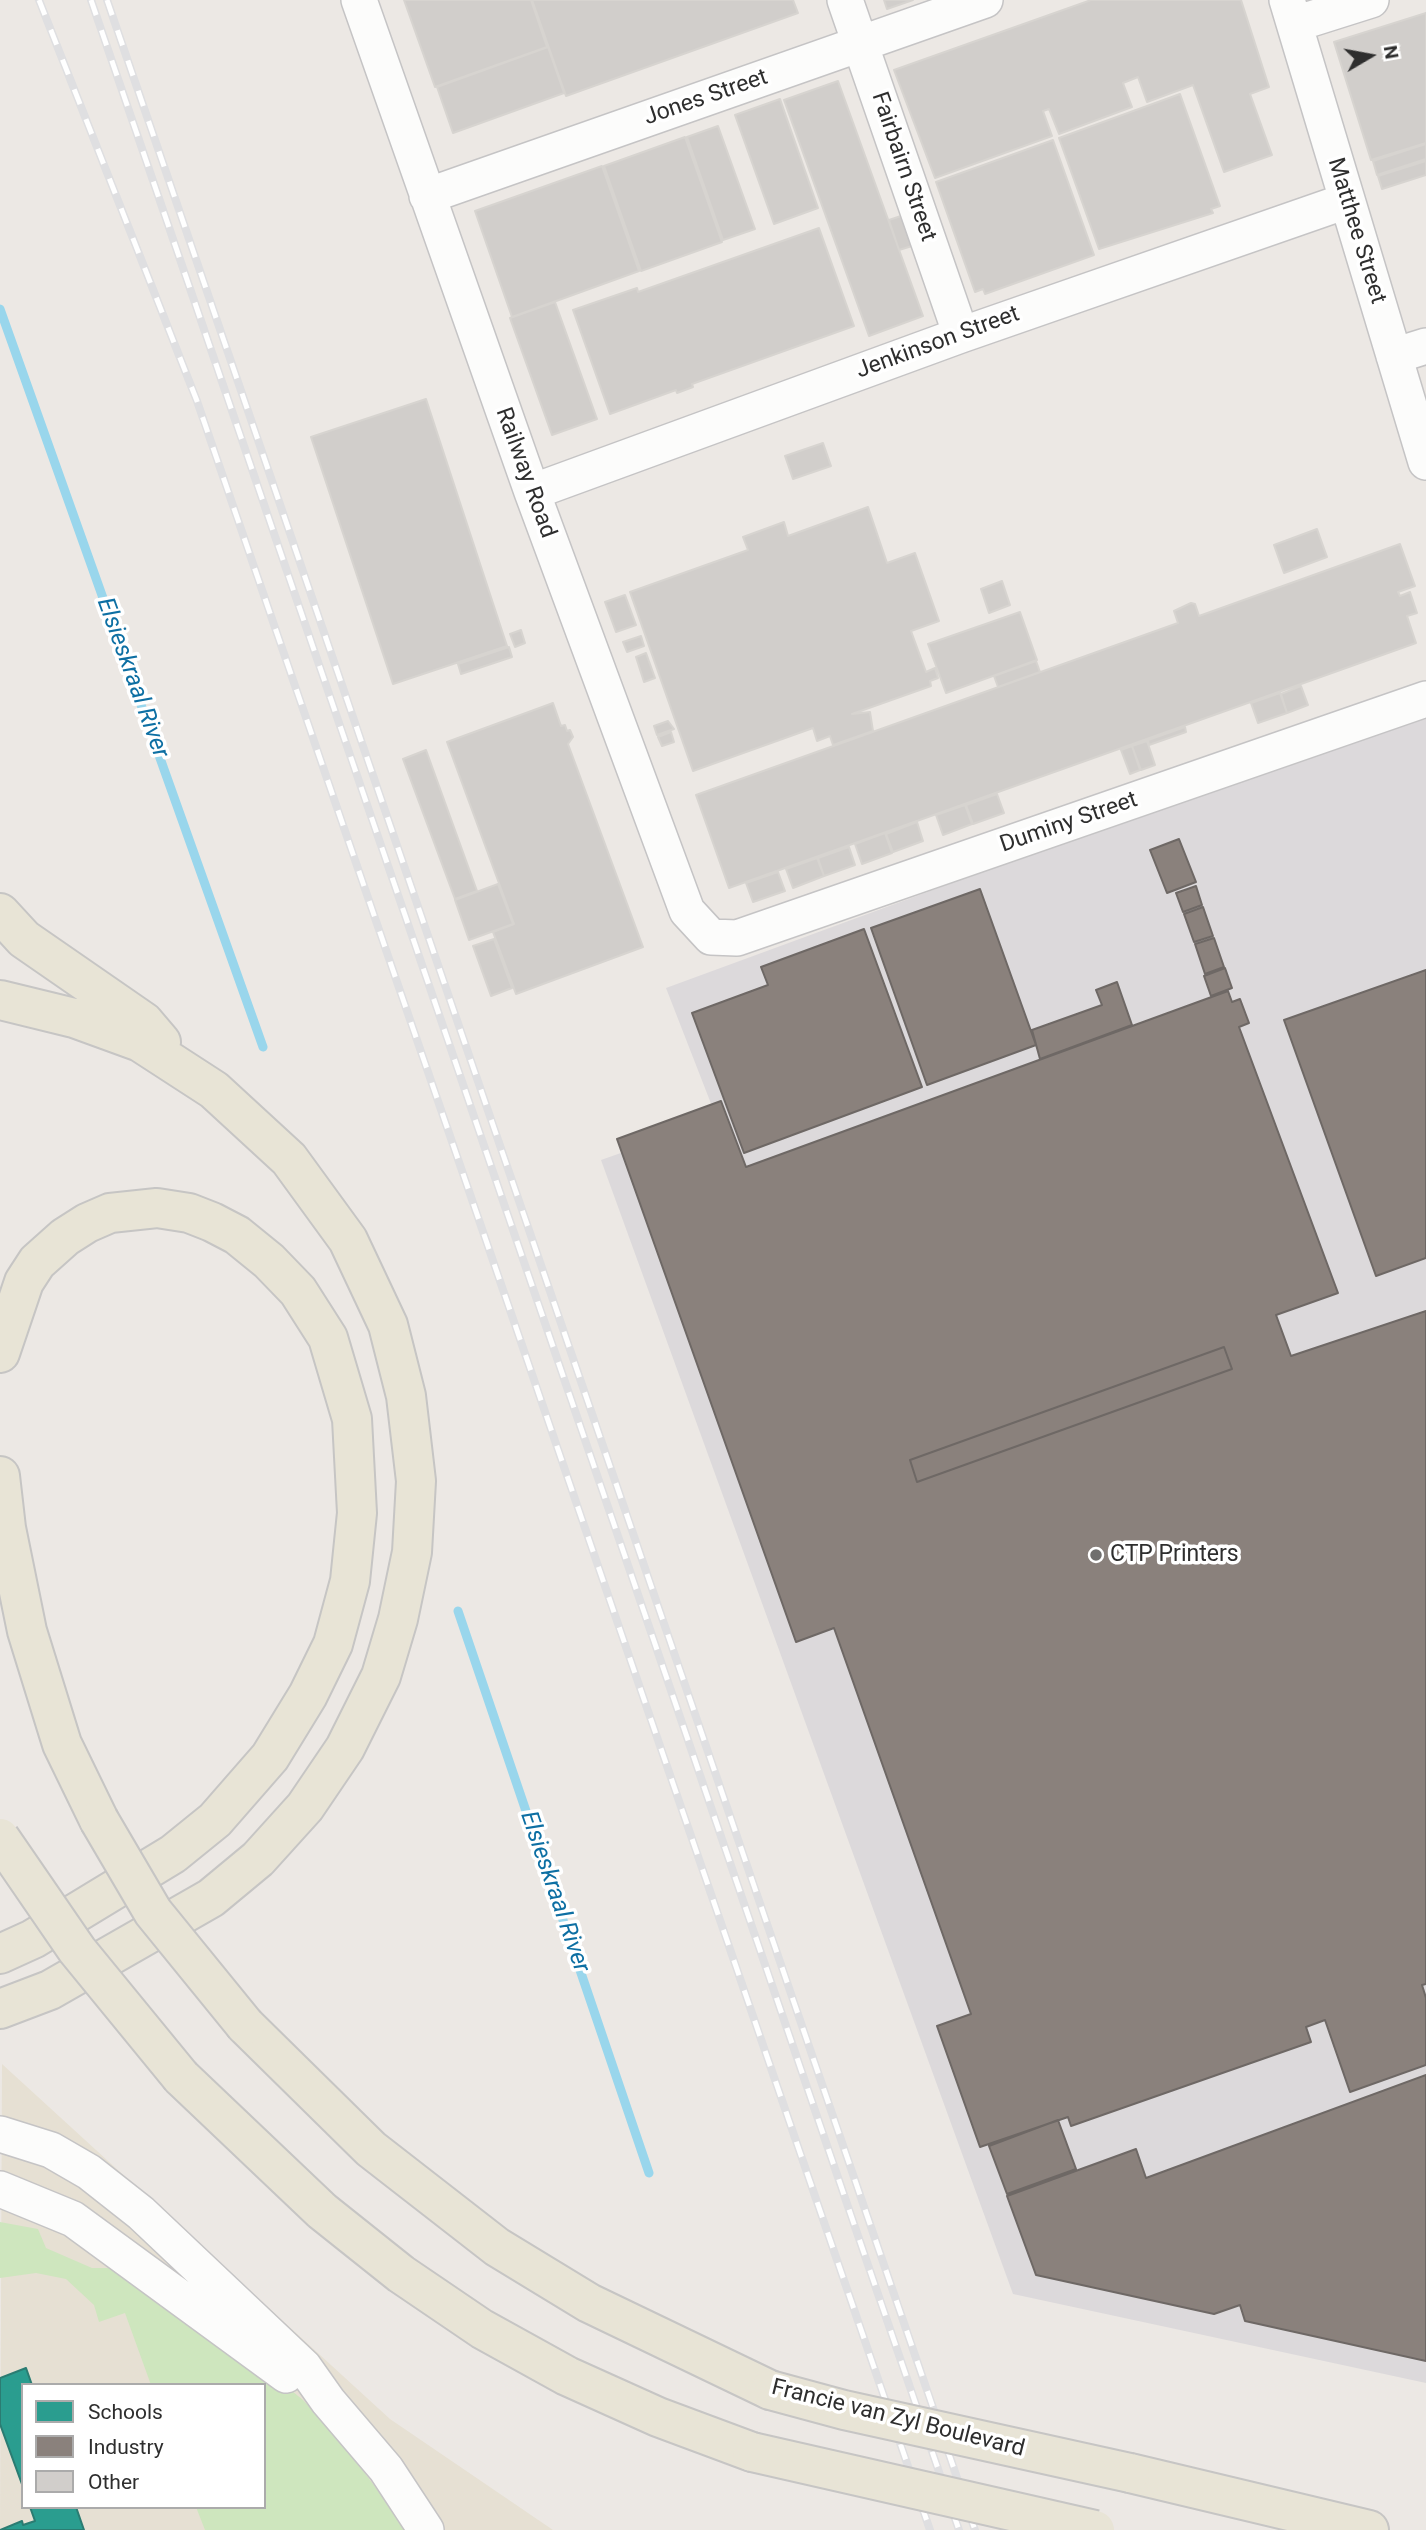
<!DOCTYPE html>
<html>
<head>
<meta charset="utf-8">
<style>
  body { margin:0 }
  #map { position:relative; width:1426px; height:2530px; overflow:hidden; background:#ece8e4; font-family:Roboto,sans-serif }
  canvas { display:block }
  .legend { position:absolute; left:21px; top:2383px; width:245px; height:126px; box-sizing:border-box; background:#fff; border:2px solid #ababab; margin:0; padding:9px 12px; list-style:none; font-size:21px; color:#2e2e2e }
  .legend li { display:flex; align-items:center; gap:14px; height:35px }
  .legend b { width:35px; border:2px solid #ababab }
  .north { position:absolute; left:1335px; top:21px; width:70px; height:70px; -webkit-text-stroke:5px #fff; paint-order:stroke; rotate:80deg; font-size:19px; font-weight:700; line-height:28px; text-align:center; color:#2e2e2e }
  .north::after { content:''; display:block; margin:auto; width:24px; height:32px; background:#2e2e2e; clip-path:polygon(50% 0,100% 100%,50% 72%,0 100%) }
</style>
</head>
<body>
<div id="map">
<canvas width="1426" height="2530"></canvas>
<ul class="legend">
<li><b style="height:19px;background:#2a9d8f"></b>Schools</li>
<li><b style="height:19px;background:#8a817c"></b>Industry</li>
<li><b style="height:19px;background:#d1cecb"></b>Other</li>
</ul>
<div class="north">N</div>
</div>
<script>
const context = document.querySelector('canvas').getContext('2d');
context.lineJoin = 'round';
function fill(path, color) { context.fillStyle = color; context.fill(path, 'evenodd'); }
const shape = rows => new Path2D(rows.map(r => 'M' + r).join(''));
function stroke(path, color, width, dash) { context.strokeStyle = color; context.lineWidth = width; context.lineCap = dash ? 'butt' : 'round'; context.setLineDash(dash || []); context.stroke(path); }
function drawText(font, color, halo, rows, align = 'center') {
  context.font = font + ' Roboto,sans-serif'; context.lineWidth = 7; context.setLineDash([]); context.textBaseline = 'middle'; context.strokeStyle = halo; context.fillStyle = color; for (const [text, x, y, turn = 0] of rows) {
    context.save(); context.translate(x, y); context.rotate((+turn || 0) * Math.PI / 180); context.textAlign = isNaN(turn) ? turn : align; if (halo) context.strokeText(text, 0, 0); context.fillText(text, 0, 0); context.restore();
  }
}
fill(shape([
  [1426,709,1426,2383,1013,2294,601,1160,717,1119,666,988]
]), '#dcd9db');
fill(shape([
  [2,2064,390,2419,553,2530,0,2530],
  [23,2385,264,2385,264,2507,23,2507]
]), '#e6e0d3');
fill(shape([
  [0,2222,38,2229,46,2248,92,2268,123,2268,259,2364,303,2400,341,2441,407,2530,205,2530,196,2507,264,2507,264,2385,151,2385,125,2313,99,2322,94,2305,66,2279,36,2273,0,2278]
]), '#cee6be');
const schools = shape([
  [26,2368,32,2385,23,2385,23,2487,0,2424,0,2378,26,2368],
  [30,2507,76,2507,84,2530,0,2530,22,2521,23,2525,35,2521,30,2507]
]);
fill(schools, '#2a9d8f');
stroke(schools, '#2b7c72', 2);
const industry = shape([
  [1179,839,1196,882,1167,893,1150,850,1179,839],
  [1196,886,1202,905,1183,912,1176,893,1196,886],
  [980,889,1036,1045,927,1085,871,928,980,889],
  [1203,907,1213,936,1194,942,1184,914,1203,907],
  [864,929,922,1087,744,1153,692,1013,768,985,761,967,864,929],
  [1214,938,1224,967,1205,974,1195,944,1214,938],
  [1225,968,1232,988,1211,996,1204,976,1225,968],
  [1426,970,1426,1258,1376,1276,1284,1020,1426,970],
  [1117,982,1132,1025,1040,1059,1032,1030,1102,1005,1096,990,1117,982],
  [1228,991,1232,1002,1240,999,1249,1023,1239,1027,1338,1293,1276,1315,1291,1356,1426,1311,1426,1984,1422,1985,1426,1998,1426,2065,1350,2092,1325,2020,1306,2027,1311,2042,1071,2126,1068,2117,980,2147,937,2026,971,2014,834,1628,796,1642,617,1139,721,1101,746,1167,1228,991],
  [1224,1347,1232,1369,917,1482,910,1460,1224,1347],
  [1224,1347,1232,1369,917,1482,910,1460,1224,1347],
  [1426,2075,1426,2361,1245,2321,1240,2305,1214,2314,1036,2275,1007,2196,1136,2149,1146,2178,1426,2075],
  [1058,2120,1076,2169,1007,2194,989,2146,1058,2120]
]);
fill(industry, '#8a817c');
stroke(industry, '#6e6865', 2);
stroke(shape([
  [0,309,263,1047],
  [458,1611,649,2173]
]), '#99d6ec', 9);
const building = shape([
  [404,0,531,0,547,47,435,87,404,0],
  [532,0,793,0,798,13,566,96,532,0],
  [884,0,913,0,887,9,884,0],
  [1091,0,1241,0,1269,87,1250,94,1272,155,1224,172,1193,85,1147,102,1138,77,1123,83,1132,107,1059,134,1049,109,1043,111,1052,136,935,178,894,70,1091,0],
  [1426,13,1426,143,1371,160,1334,42,1426,13],
  [548,47,564,93,453,133,437,87,548,47],
  [838,81,923,316,869,336,784,100,838,81],
  [1180,94,1220,206,1211,209,1213,213,1099,249,1059,138,1180,94],
  [780,99,818,208,774,224,735,115,780,99],
  [718,126,755,229,723,240,687,137,718,126],
  [685,137,722,242,641,271,604,166,685,137],
  [1053,140,1094,255,985,294,983,289,975,292,936,182,1053,140],
  [1426,144,1426,159,1377,175,1373,161,1426,144],
  [1426,161,1426,175,1382,189,1378,176,1426,161],
  [602,166,639,271,512,317,475,211,602,166],
  [901,216,912,246,899,250,889,220,901,216],
  [819,228,854,326,692,384,693,387,677,393,676,390,610,414,573,310,637,288,638,292,819,228],
  [555,302,597,419,552,435,510,318,555,302],
  [426,399,507,646,393,684,311,437,426,399],
  [823,443,831,466,793,479,785,456,823,443],
  [868,507,887,563,915,553,939,621,911,631,926,672,935,668,938,678,930,681,931,686,852,714,870,712,873,731,833,745,830,736,817,741,813,728,693,771,630,592,748,550,743,537,784,522,788,536,868,507],
  [1317,529,1327,557,1284,573,1274,545,1317,529],
  [1400,544,1415,586,1398,592,1400,596,1410,592,1417,613,1407,616,1416,643,729,888,696,795,1178,623,1174,611,1191,603,1195,604,1199,616,1400,544],
  [1002,581,1010,605,989,613,981,589,1002,581],
  [625,595,636,625,616,632,605,602,625,595],
  [1020,612,1037,660,946,693,928,644,1020,612],
  [521,630,525,643,515,647,510,634,521,630],
  [641,636,644,646,627,652,623,642,641,636],
  [509,647,512,657,461,674,458,664,509,647],
  [646,653,655,678,644,682,636,657,646,653],
  [1036,661,1040,672,998,687,994,676,1036,661],
  [1301,686,1308,705,1287,713,1281,694,1301,686],
  [1280,693,1287,713,1258,723,1251,703,1280,693],
  [553,703,561,726,565,725,567,731,570,730,573,737,568,744,643,947,516,994,493,932,514,924,447,742,553,703],
  [668,721,674,729,657,735,654,726,668,721],
  [1185,727,1186,732,1149,745,1148,740,1185,727],
  [671,732,674,742,662,746,658,737,671,732],
  [1147,741,1155,765,1141,770,1132,746,1147,741],
  [1132,746,1140,770,1130,774,1121,750,1132,746],
  [426,750,477,891,455,899,403,759,426,750],
  [997,794,1004,813,973,824,966,805,997,794],
  [965,805,972,824,943,835,936,815,965,805],
  [917,822,923,841,893,852,886,834,917,822],
  [885,833,892,853,862,864,855,844,885,833],
  [849,847,855,865,824,876,818,858,849,847],
  [817,858,824,876,793,888,786,869,817,858],
  [778,872,785,891,753,902,746,883,778,872],
  [498,884,513,924,469,940,455,900,498,884],
  [494,939,512,988,491,996,473,946,494,939]
]);
fill(building, '#d1cecb');
stroke(building, '#d7d4d0', 2);
const minor = shape([
  [359,0,532,492,687,911,711,937,737,938,1426,699],
  [845,0,961,335],
  [1287,0,1426,462],
  [1295,24,1371,0],
  [427,196,985,0],
  [1394,356,1426,346],
  [532,492,961,335,1346,201],
  [0,2134,51,2150,89,2172,141,2213,304,2367,328,2401,386,2469,426,2530],
  [0,2189,73,2219,286,2375]
]);
const major = shape([
  [0,913,24,939,144,1022,161,1042],
  [0,1000,74,1018,140,1042,214,1090,289,1159,348,1240,388,1325,406,1396,416,1481,412,1552,398,1619,381,1676,345,1748,305,1807,258,1859,211,1898,50,1990,0,2009],
  [0,1353,24,1282,37,1262,65,1237,87,1223,110,1213,157,1208,189,1213,212,1222,237,1235,269,1261,298,1291,328,1338,352,1419,357,1513,350,1581,333,1644,308,1695,270,1757,215,1820,173,1854,33,1939,0,1954],
  [0,1476,6,1528,27,1631,62,1744,99,1820],
  [245,2025,371,2149,497,2247,589,2303,770,2390],
  [181,2077,322,2211,401,2274,482,2329,567,2376,658,2417,752,2452],
  [1130,2473,1369,2530]
]);
stroke(minor, '#c5c4c5', 38);
stroke(major, '#c6c5c4', 42);
stroke(minor, '#fcfcfb', 35);
stroke(major, '#e8e4d6', 38);
const rail = shape([
  [39,0,197,401,930,2530],
  [91,0,959,2530],
  [107,0,975,2530]
]);
stroke(rail, '#dfdfe1', 8);
stroke(rail, '#fff', 5, [16]);
const majorBridge = shape([
  [99,1820,153,1912,245,2025],
  [0,1838,77,1950,181,2077],
  [770,2390,844,2410,1130,2473],
  [752,2452,1095,2530]
]);
stroke(majorBridge, '#c6c5c4', 42, []);
stroke(majorBridge, '#e8e4d6', 38);
for (const [x, y, r, color] of [
  [1096,1555,7,"#706f6e"]
]) { const dot = new Path2D(); dot.arc(x, y, r, 0, 2 * Math.PI); context.fillStyle = color; context.fill(dot); stroke(dot, '#fff', 2.5); }
drawText('23px', '#2e2e2e', '#fff', [
  ["Jones Street",706,98,-19],
  ["Fairbairn Street",903,167,71],
  ["Matthee Street",1356,231,73],
  ["Jenkinson Street",938,343,-20],
  ["Railway Road",525,473,70],
  ["Duminy Street",1069,823,-19],
  ["Francie van Zyl Boulevard",898,2419,14]
]);
drawText('23px', '#2e2e2e', '#fff', [
  ["CTP Printers",1110,1555]
], 'left');
drawText('italic 24px', '#0d6fa3', '#fff', [
  ["Elsieskraal River",132,678,70],
  ["Elsieskraal River",554,1892,71]
]);
</script>
</body>
</html>
